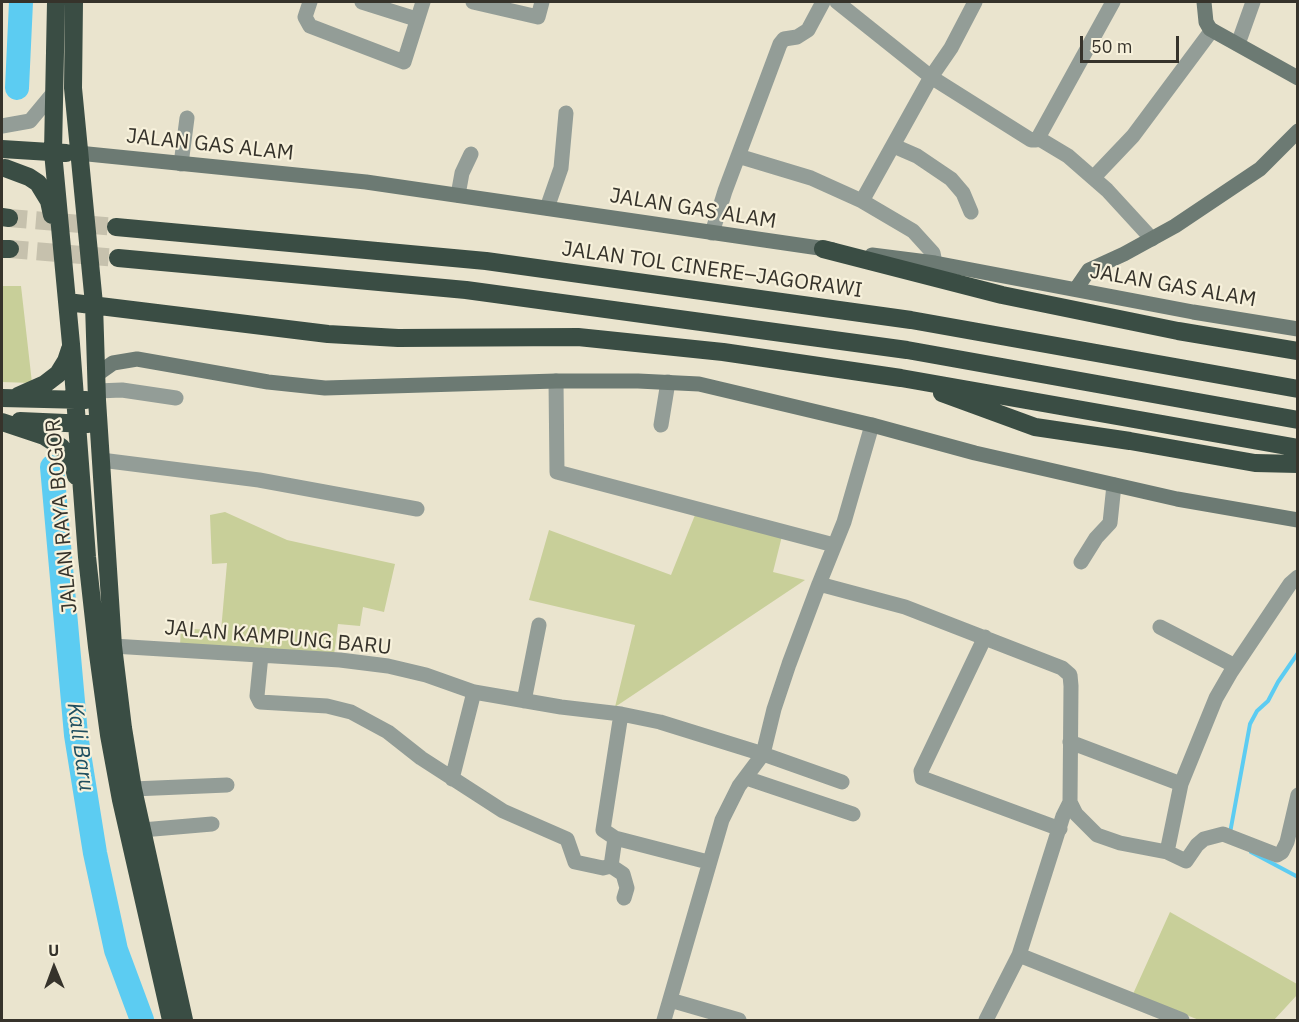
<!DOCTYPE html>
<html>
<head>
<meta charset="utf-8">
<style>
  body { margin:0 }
  #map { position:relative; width:1299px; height:1022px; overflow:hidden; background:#eae4ce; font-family:"IBM Plex Sans",sans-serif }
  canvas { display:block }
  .frame { position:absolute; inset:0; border:3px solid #36332b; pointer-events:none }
  .north { position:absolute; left:24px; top:938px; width:60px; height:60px; -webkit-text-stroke:4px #f7f1db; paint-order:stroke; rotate:359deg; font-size:16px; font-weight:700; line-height:24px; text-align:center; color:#36332b }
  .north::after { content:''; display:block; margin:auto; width:21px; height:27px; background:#36332b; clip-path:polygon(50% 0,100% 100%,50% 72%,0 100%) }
  .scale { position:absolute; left:1080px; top:36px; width:99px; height:27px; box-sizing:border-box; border:3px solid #36332b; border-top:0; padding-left:8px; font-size:18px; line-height:21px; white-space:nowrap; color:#36332b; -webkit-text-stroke:4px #f7f1db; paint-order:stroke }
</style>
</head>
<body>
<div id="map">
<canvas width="1299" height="1022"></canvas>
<div class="frame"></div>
<div class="north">U</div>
<div class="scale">50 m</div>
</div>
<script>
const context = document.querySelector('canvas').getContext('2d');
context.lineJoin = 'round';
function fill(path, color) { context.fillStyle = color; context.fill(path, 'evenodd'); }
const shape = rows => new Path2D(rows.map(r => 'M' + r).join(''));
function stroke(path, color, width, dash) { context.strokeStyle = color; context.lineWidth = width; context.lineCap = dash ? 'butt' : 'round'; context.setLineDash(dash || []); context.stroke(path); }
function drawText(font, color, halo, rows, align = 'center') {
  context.font = font + ' "IBM Plex Sans",sans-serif'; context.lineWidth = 4.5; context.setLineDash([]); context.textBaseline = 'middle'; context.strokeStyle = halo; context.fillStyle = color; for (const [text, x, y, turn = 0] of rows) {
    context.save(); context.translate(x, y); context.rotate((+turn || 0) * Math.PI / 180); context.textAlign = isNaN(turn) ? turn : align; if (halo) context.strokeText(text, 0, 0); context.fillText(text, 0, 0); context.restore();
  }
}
fill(shape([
  [2,286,21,286,32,383,2,382],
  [699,505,782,536,773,572,805,580,615,707,635,625,529,600,549,530,671,575],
  [225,512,287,540,395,564,384,612,363,607,360,626,338,624,334,655,180,645,181,628,221,631,227,563,212,564,210,515],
  [1170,912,1297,984,1297,995,1274,1020,1199,1020,1133,994]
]), '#c8cf99');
stroke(shape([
  [1230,833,1250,724,1257,711,1268,701,1278,682,1298,653],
  [1251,852,1298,877]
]), '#5cccf2', 4);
stroke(shape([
  [17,88,21,2],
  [52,467,76,735,95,853,116,950,142,1020]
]), '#5cccf2', 24);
stroke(shape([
  [9,218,116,227],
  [10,249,118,258]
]), '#c6c1ad', 18, [18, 9]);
stroke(shape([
  [310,2,305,17,310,26,404,62,423,2],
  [362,2,416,19],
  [473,2,538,17,542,2],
  [837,2,931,77,1031,140,1036,140,1038,138,1068,156,1107,190,1152,239],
  [1238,44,1253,2],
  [2,126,30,121,55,91],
  [1038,138,1113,2],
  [894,146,917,156,951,179,963,193,971,212],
  [738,156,811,178,862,201,913,231,933,253,935,263],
  [181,164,187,118],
  [1094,177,1133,136,1212,30],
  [458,195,462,173,471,154],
  [862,201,931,77,951,48,975,2],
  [547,208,561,168,566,113],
  [712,233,725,191,780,44,784,39,797,37,808,30,823,2],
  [556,381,557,472,834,545],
  [97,391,122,390,176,398],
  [661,425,668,382],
  [101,460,259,480,417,509],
  [1081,562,1096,538,1110,523,1114,485],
  [819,584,844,522,872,425],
  [1160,627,1235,666],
  [985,637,921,771,922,778,1060,829],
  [113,646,340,660,388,666,426,675,474,692,561,707,621,714,660,722,763,754,774,709,789,664,819,584,905,607,1062,668,1070,675,1071,686,1070,802,1076,814,1097,835,1120,843,1167,852,1186,861,1197,845,1204,839,1223,834,1277,855,1282,852,1287,842,1298,795],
  [261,655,257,696,260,702,327,706,351,712,388,732,421,758,503,811,567,839,575,862,603,868,611,866,615,838],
  [524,701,539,625],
  [621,714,603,830,615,838,708,862],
  [1070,742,1181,784],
  [746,778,853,814],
  [452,779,474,692],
  [133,789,227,785],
  [142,830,212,824],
  [1167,852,1181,784,1216,698,1231,672,1290,584,1298,577],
  [611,866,623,874,627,888,624,898],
  [1019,955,1182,1020],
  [670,1000,739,1020],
  [664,1020,722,820,739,786,763,754,842,782],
  [986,1020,1019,955,1063,816,1070,802]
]), '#939d97', 15);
stroke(shape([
  [1204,2,1206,22,1210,29,1298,78],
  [78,153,366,182,833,250],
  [872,255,935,263,1193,312,1298,329],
  [1076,289,1089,270,1124,254,1175,226,1260,169,1298,131],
  [96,375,113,363,137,359,268,382,325,388,556,381,638,381,699,384,872,425,975,453,1177,499,1298,520]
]), '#6c7a73', 15);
stroke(shape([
  [56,2,53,152,71,344,87,557,97,647,109,735,121,800,171,1020],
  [74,2,73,88,94,304,97,400,113,646,123,728,133,789,184,1020],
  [2,149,66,153],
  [5,168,29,177,38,183,49,201,52,215],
  [2,217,9,218],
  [116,227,486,261,911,320,1298,389],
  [2,249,10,249],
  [823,249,1002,295,1178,331,1298,351],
  [118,258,466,290,907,350,1298,420],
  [67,302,328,334,398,338,578,337,723,352,901,378,1298,448],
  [942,393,1035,427,1130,441,1255,463,1298,464],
  [18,396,45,384,58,374,66,361,70,349],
  [2,398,86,400],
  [20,421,88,424],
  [2,422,44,436,61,447,73,464,76,476]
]), '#3a4d44', 18);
drawText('21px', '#36332b', '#f7f1db', [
  ["JALAN GAS ALAM",210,145,6],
  ["JALAN GAS ALAM",693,209,9],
  ["JALAN TOL CINERE–JAGORAWI",712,270,8],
  ["JALAN GAS ALAM",1173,286,10],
  ["JALAN RAYA BOGOR",62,516,-95],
  ["JALAN KAMPUNG BARU",278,638,5]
]);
drawText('italic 22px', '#1f4e5f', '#f7f1db', [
  ["Kali Baru",80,747,82]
]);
</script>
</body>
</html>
